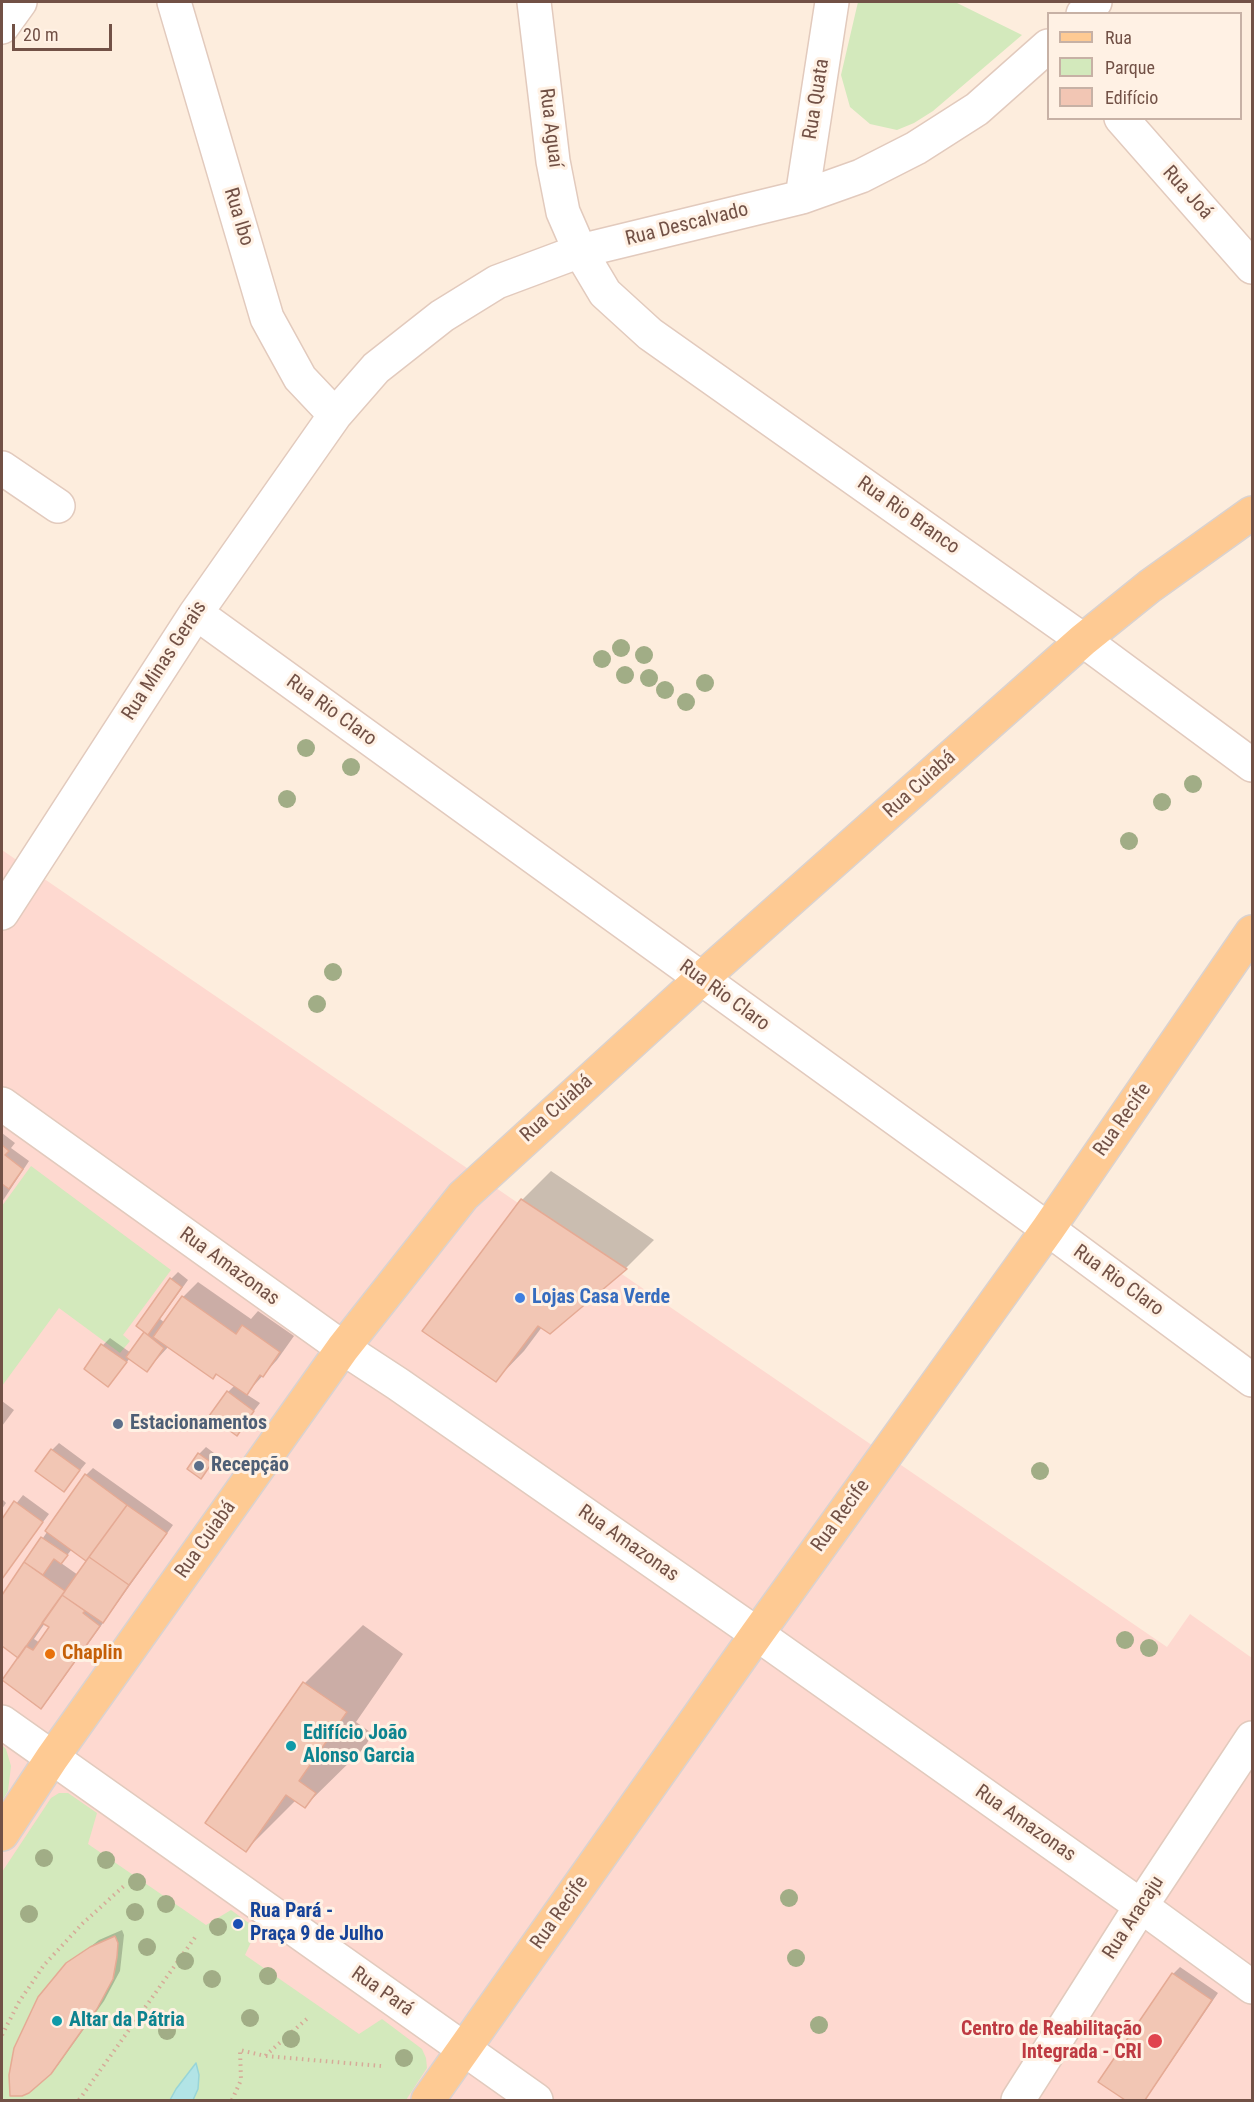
<!DOCTYPE html>
<html>
<head>
<meta charset="utf-8">
<style>
  body { margin:0 }
  #map { position:relative; width:1254px; height:2102px; overflow:hidden; background:#fdeddd; font-family:"Roboto Condensed",sans-serif }
  canvas { display:block }
  .frame { position:absolute; inset:0; border:3px solid #725146; pointer-events:none }
  .legend { position:absolute; left:1047px; top:12px; width:195px; height:108px; box-sizing:border-box; background:#fff1e4; border:2px solid #c7b1a5; margin:0; padding:8px 10px; list-style:none; font-size:18px; color:#725146 }
  .legend li { display:flex; align-items:center; gap:12px; height:30px }
  .legend b { width:30px; border:2px solid #c7b1a5 }
  .scale { position:absolute; left:12px; top:24px; width:100px; height:27px; box-sizing:border-box; border:3px solid #725146; border-top:0; padding-left:8px; font-size:18px; line-height:21px; white-space:nowrap; color:#725146; -webkit-text-stroke:4px #fff1e4; paint-order:stroke }
</style>
</head>
<body>
<div id="map">
<canvas width="1254" height="2102"></canvas>
<div class="frame"></div>
<ul class="legend">
<li><b style="height:8px;background:#feca93"></b>Rua</li>
<li><b style="height:16px;background:#d3e9bc"></b>Parque</li>
<li><b style="height:16px;background:#f2c6b4"></b>Edifício</li>
</ul>
<div class="scale">20 m</div>
</div>
<script>
const context = document.querySelector('canvas').getContext('2d');
context.lineJoin = 'round';
function fill(path, color) { context.fillStyle = color; context.fill(path, 'evenodd'); }
const shape = rows => new Path2D(rows.map(r => 'M' + r).join(''));
function stroke(path, color, width, dash) { context.strokeStyle = color; context.lineWidth = width; context.lineCap = dash ? 'butt' : 'round'; context.setLineDash(dash || []); context.stroke(path); }
function drawText(font, color, halo, rows, align = 'center') {
  context.font = font + ' "Roboto Condensed",sans-serif'; context.lineWidth = 6; context.setLineDash([]); context.textBaseline = 'middle'; context.strokeStyle = halo; context.fillStyle = color; for (const [text, x, y, turn = 0] of rows) {
    context.save(); context.translate(x, y); context.rotate((+turn || 0) * Math.PI / 180); context.textAlign = isNaN(turn) ? turn : align; if (halo) context.strokeText(text, 0, 0); context.fillText(text, 0, 0); context.restore();
  }
}
fill(shape([
  [2,850,1167,1647,1190,1614,1252,1658,1252,2100,2,2100]
]), '#fed9d0');
fill(shape([
  [858,2,955,2,1022,35,933,111,914,123,897,130,870,124,850,107,841,75],
  [31,1166,171,1270,123,1335,130,1341,120,1353,59,1308,2,1386,2,1206],
  [2,1745,6,1749,11,1766,8,1791,2,1801],
  [59,1793,68,1793,97,1813,88,1844,206,1925,231,1910,257,1929,245,1955,359,2034,382,2019,422,2049,426,2058,427,2068,406,2100,2,2100,2,1872,51,1798]
]), '#d3e9bc');
const water = shape([
  [196,2063,199,2075,198,2089,193,2100,170,2100,176,2089,196,2063]
]);
fill(water, '#b2e4e6');
stroke(water, '#98d5d8', 1.5);
fill(shape([
  [2,1133,15,1143,11,1148,29,1161,2,1202],
  [551,1171,654,1240,626,1268,550,1332,542,1327,524,1351,496,1380,424,1330,522,1200],
  [178,1272,188,1280,160,1319,165,1323,183,1297,198,1282,251,1319,258,1311,294,1336,277,1360,246,1394,260,1403,236,1434,228,1392,235,1385,217,1373,169,1346,147,1370,130,1358,108,1385,103,1345,110,1338,131,1353,146,1332,171,1279],
  [2,1401,14,1410,2,1426],
  [59,1443,86,1463,64,1490,52,1450],
  [206,1447,218,1456,200,1477,199,1454],
  [93,1468,173,1525,48,1700,41,1707,24,1652,17,1656,2,1644,2,1598,86,1475],
  [72,1549,88,1561,78,1575,61,1563],
  [45,1623,51,1627,40,1643,34,1639],
  [23,1495,49,1514,2,1577,2,1522],
  [2,1499,6,1503,2,1509],
  [363,1625,403,1654,356,1722,373,1734,363,1749,305,1806,296,1800,246,1850,207,1823,305,1683],
  [122,1930,124,1935,120,1971,104,2001,58,2065,50,2073,68,1964,99,1940],
  [1180,1967,1218,1993,1145,2100,1128,2100,1100,2082,1173,1974]
]), '#0003');
const building = shape([
  [2,1145,9,1151,5,1155,23,1169,9,1189,2,1184,2,1145],
  [521,1199,627,1269,550,1334,538,1326,496,1382,422,1331,521,1199],
  [170,1278,182,1287,148,1335,136,1326,170,1278],
  [182,1296,236,1334,242,1325,280,1352,263,1377,260,1375,247,1395,216,1374,213,1379,153,1337,182,1296],
  [144,1332,164,1348,147,1372,126,1357,144,1332],
  [101,1344,127,1362,108,1387,84,1369,101,1344],
  [227,1391,254,1411,237,1436,209,1416,227,1391],
  [51,1449,80,1470,64,1492,35,1471,51,1449],
  [198,1453,212,1463,201,1479,187,1469,198,1453],
  [85,1474,127,1505,86,1561,45,1531,85,1474],
  [14,1501,43,1522,2,1579,2,1519,14,1501],
  [127,1505,167,1533,129,1585,89,1557,127,1505],
  [41,1537,68,1555,61,1564,54,1559,43,1575,24,1562,41,1537],
  [89,1557,129,1585,103,1623,62,1595,89,1557],
  [24,1562,65,1591,18,1658,2,1646,2,1595,24,1562],
  [62,1595,85,1611,83,1613,100,1626,41,1709,2,1680,26,1646,33,1650,49,1627,42,1623,62,1595],
  [303,1682,347,1712,299,1781,316,1793,305,1808,286,1795,246,1852,205,1823,303,1682],
  [115,1936,118,1943,117,1957,113,1979,97,2009,51,2074,29,2093,22,2096,10,2096,9,2075,14,2048,38,1997,66,1963,90,1947,115,1936],
  [1172,1973,1212,2000,1145,2100,1125,2100,1098,2082,1172,1973]
]);
fill(building, '#f2c6b4');
stroke(building, '#e5aa94', 1.5);
const minor = shape([
  [174,2,267,318,300,378,335,415],
  [534,2,553,161,563,212,580,251,605,293,650,334,1083,640,1252,765],
  [1083,14,1095,2],
  [2,27,20,2],
  [1121,118,1252,267],
  [802,197,832,2],
  [2,468,58,506],
  [196,613,1048,1229,1252,1380],
  [2,913,196,613,335,415,376,368,442,316,497,282,580,251,802,197,861,176,916,148,977,109,1048,46],
  [2,1104,343,1348,398,1384,757,1634,1141,1906,1252,1987],
  [2,1722,536,2100],
  [1018,2100,1141,1906,1252,1738]
]);
const major = shape([
  [2,1834,52,1758,343,1348,463,1196,701,979,1083,640,1150,586,1252,513],
  [428,2100,757,1634,1048,1229,1252,932]
]);
stroke(minor, '#e2cabd', 36);
stroke(major, '#dad2cf', 36);
stroke(shape([
  [2,2035,19,2002,44,1965,83,1923,124,1886],
  [266,2056,381,2066],
  [79,2100,196,1936],
  [232,2100,241,2080,240,2050,265,2056,310,2016]
]), '#d6aa98', 4, [1.5, 4.5]);
stroke(minor, '#fff', 33);
stroke(major, '#feca93', 33);
context.fillStyle = '#a1ad86';
for (const [x, y] of [
  [621,648],
  [644,655],
  [602,659],
  [625,675],
  [649,678],
  [705,683],
  [665,690],
  [686,702],
  [306,748],
  [351,767],
  [1193,784],
  [287,799],
  [1162,802],
  [1129,841],
  [333,972],
  [317,1004],
  [1040,1471],
  [1125,1640],
  [1149,1648],
  [44,1858],
  [106,1860],
  [137,1882],
  [789,1898],
  [166,1904],
  [135,1912],
  [29,1914],
  [218,1927],
  [147,1947],
  [796,1958],
  [185,1961],
  [268,1976],
  [212,1979],
  [250,2018],
  [819,2025],
  [167,2031],
  [291,2039],
  [404,2058]
]) { context.beginPath(); context.arc(x, y, 9, 0, 2 * Math.PI); context.fill(); }
for (const [x, y, r, color] of [
  [520,1298,6,"#3f7fe0"],
  [118,1424,6,"#5c6f8a"],
  [199,1466,6,"#5c6f8a"],
  [50,1654,6,"#e8710a"],
  [291,1746,6,"#0f9aa8"],
  [238,1924,6,"#1a4fb4"],
  [57,2021,6,"#0f9aa8"],
  [1155,2041,8,"#e0444e"]
]) { const dot = new Path2D(); dot.arc(x, y, r, 0, 2 * Math.PI); context.fillStyle = color; context.fill(dot); stroke(dot, '#fff1e4', 2); }
drawText('20px', '#725146', '#fff1e4', [
  ["Rua Quata",817,99,-81],
  ["Rua Aguaí",550,128,83],
  ["Rua Joá",1187,193,48],
  ["Rua Ibo",238,217,73],
  ["Rua Descalvado",687,225,-14],
  ["Rua Rio Branco",908,516,35],
  ["Rua Minas Gerais",165,661,-57],
  ["Rua Rio Claro",331,711,36],
  ["Rua Cuiabá",920,785,-42],
  ["Rua Rio Claro",724,996,36],
  ["Rua Cuiabá",557,1109,-42],
  ["Rua Recife",1123,1120,-55],
  ["Rua Amazonas",229,1267,36],
  ["Rua Rio Claro",1118,1281,36],
  ["Rua Recife",841,1516,-54],
  ["Rua Cuiabá",206,1540,-55],
  ["Rua Amazonas",628,1544,35],
  ["Rua Amazonas",1025,1824,35],
  ["Rua Recife",560,1913,-55],
  ["Rua Aracaju",1134,1918,-57],
  ["Rua Pará",382,1992,35]
]);
drawText('bold 20px', '#366cbe', '#fff1e4', [
  ["Lojas Casa Verde",532,1298]
], 'left');
drawText('bold 20px', '#4e5e75', '#fff1e4', [
  ["Estacionamentos",130,1424],
  ["Recepção",211,1466]
], 'left');
drawText('bold 20px', '#c56008', '#fff1e4', [
  ["Chaplin",62,1654]
], 'left');
drawText('bold 20px', '#0d838f', '#fff1e4', [
  ["Edifício João",303,1734],
  ["Alonso Garcia",303,1757],
  ["Altar da Pátria",69,2021]
], 'left');
drawText('bold 20px', '#164399', '#fff1e4', [
  ["Rua Pará -",250,1912],
  ["Praça 9 de Julho",250,1935]
], 'left');
drawText('bold 20px', '#be3a42', '#fff1e4', [
  ["Centro de Reabilitação",1142,2030],
  ["Integrada - CRI",1142,2053]
], 'right');
</script>
</body>
</html>
